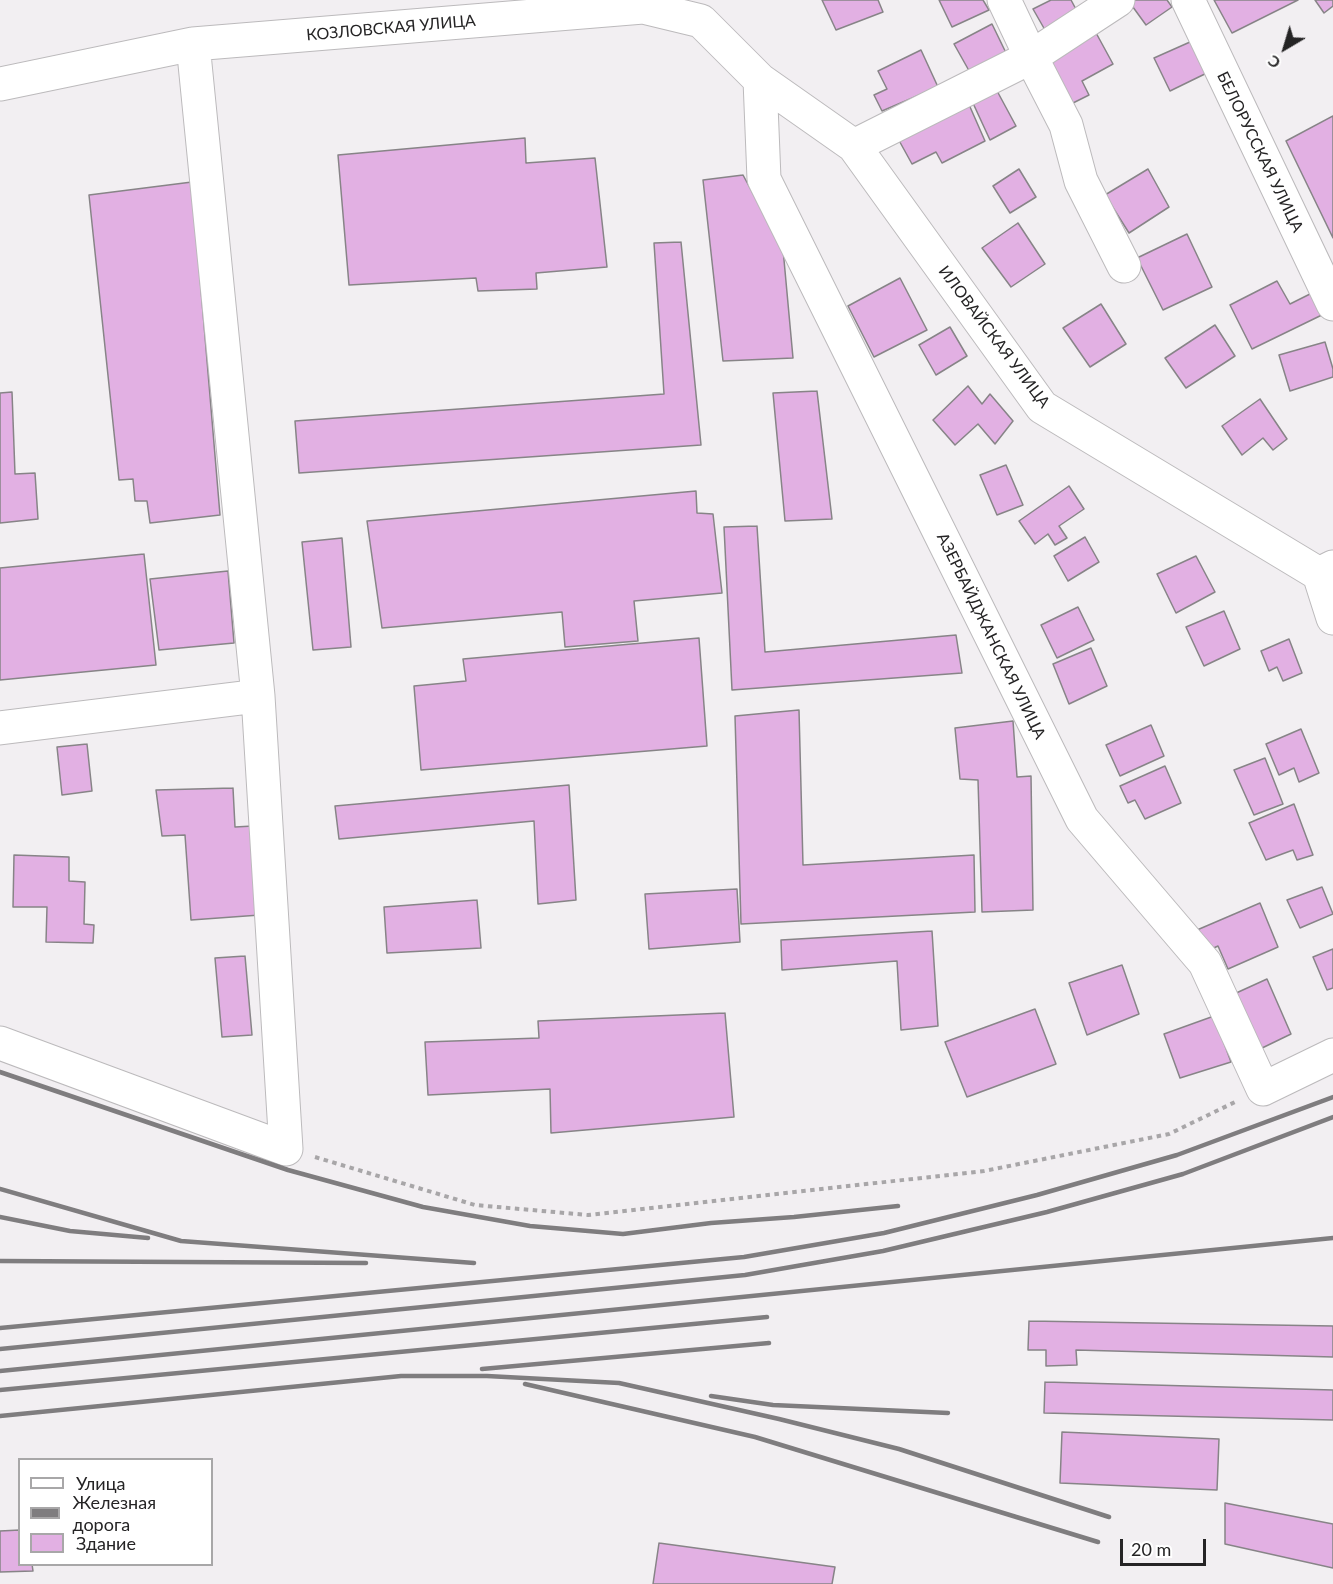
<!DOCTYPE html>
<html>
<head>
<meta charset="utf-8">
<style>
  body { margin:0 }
  #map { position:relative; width:1333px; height:1584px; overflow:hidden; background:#f2eff2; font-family:Lato,sans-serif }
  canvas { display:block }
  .legend { position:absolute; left:18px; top:1458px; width:195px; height:108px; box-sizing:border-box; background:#fff; border:2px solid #a8a7a8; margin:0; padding:8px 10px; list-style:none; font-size:18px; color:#252425 }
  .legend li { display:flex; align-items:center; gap:12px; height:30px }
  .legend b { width:30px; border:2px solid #a8a7a8 }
  .north { position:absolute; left:1255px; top:18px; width:60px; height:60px; -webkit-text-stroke:4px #fff; paint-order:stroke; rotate:218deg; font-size:16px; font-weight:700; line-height:24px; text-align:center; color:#252425 }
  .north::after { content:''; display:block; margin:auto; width:21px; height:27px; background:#252425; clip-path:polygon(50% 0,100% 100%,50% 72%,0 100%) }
  .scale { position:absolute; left:1120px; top:1539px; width:86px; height:27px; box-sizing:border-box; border:3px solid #252425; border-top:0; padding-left:8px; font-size:18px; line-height:21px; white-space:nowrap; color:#252425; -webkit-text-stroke:4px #fff; paint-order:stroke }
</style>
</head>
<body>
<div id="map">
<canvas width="1333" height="1584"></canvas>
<ul class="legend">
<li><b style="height:8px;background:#fff"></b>Улица</li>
<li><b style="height:8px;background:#7f7d7f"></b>Железная дорога</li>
<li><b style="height:16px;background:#e2b0e3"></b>Здание</li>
</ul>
<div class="north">С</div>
<div class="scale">20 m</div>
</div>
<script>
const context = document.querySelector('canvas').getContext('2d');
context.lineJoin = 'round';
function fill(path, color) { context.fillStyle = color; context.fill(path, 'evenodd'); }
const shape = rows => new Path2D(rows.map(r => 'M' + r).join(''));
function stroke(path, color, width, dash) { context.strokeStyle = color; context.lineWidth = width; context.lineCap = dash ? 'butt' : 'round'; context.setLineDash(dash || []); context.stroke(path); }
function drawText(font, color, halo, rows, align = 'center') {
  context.font = font + ' Lato,sans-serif'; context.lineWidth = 4.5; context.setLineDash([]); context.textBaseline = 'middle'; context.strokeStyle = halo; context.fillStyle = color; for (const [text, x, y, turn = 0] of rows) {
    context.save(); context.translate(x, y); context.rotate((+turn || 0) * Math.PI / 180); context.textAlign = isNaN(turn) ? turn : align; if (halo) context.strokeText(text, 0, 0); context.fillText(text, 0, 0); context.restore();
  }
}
const building = shape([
  [822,0,878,0,883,12,836,30,822,0],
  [939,0,983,0,989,10,952,27,939,0],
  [1051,0,1071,0,1078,13,1045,30,1033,9,1051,0],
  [1135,0,1167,0,1172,7,1146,25,1130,3,1135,0],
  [1214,0,1298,0,1232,33,1214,0],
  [1315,0,1333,0,1333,6,1324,13,1315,0],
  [992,24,1009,59,972,76,954,44,992,24],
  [1095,31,1113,64,1082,81,1089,95,1069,105,1043,60,1095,31],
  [1199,38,1213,70,1170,91,1154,58,1199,38],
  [921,50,938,87,882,111,874,95,887,89,878,71,921,50],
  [996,89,1016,126,990,140,972,101,996,89],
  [967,100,985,141,942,163,936,152,912,164,896,135,967,100],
  [1333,116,1333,238,1286,141,1333,116],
  [525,138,526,163,595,158,607,267,536,273,537,289,478,291,476,278,349,285,338,155,525,138],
  [1019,169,1036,197,1010,213,993,186,1019,169],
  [1148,169,1169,207,1129,233,1105,195,1148,169],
  [743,175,783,249,793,358,723,361,703,180,743,175],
  [192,182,220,515,150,523,147,501,135,501,133,479,119,480,89,195,192,182],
  [1018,223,1045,264,1011,287,982,248,1018,223],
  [1187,234,1212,287,1163,310,1137,258,1187,234],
  [681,242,701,445,299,473,295,421,664,394,654,243,681,242],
  [900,278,927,330,874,357,848,306,900,278],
  [1277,281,1290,304,1318,290,1328,312,1252,349,1230,305,1277,281],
  [1101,304,1126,344,1090,367,1063,328,1101,304],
  [1215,325,1235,356,1186,388,1165,358,1215,325],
  [950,327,967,356,936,375,919,345,950,327],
  [1325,342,1333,369,1333,377,1290,391,1279,355,1325,342],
  [968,386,982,404,990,394,1013,421,995,444,978,424,955,445,933,420,968,386],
  [817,391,832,519,785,521,773,393,817,391],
  [12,392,15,474,35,473,38,519,0,523,0,393,12,392],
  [1260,399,1287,439,1273,450,1263,438,1242,455,1222,426,1260,399],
  [1006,465,1023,505,997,515,980,475,1006,465],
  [1069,486,1084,509,1059,526,1067,538,1055,545,1048,534,1035,544,1019,521,1069,486],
  [696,491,697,513,713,514,722,593,634,601,638,641,565,647,562,612,382,628,367,521,696,491],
  [757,526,765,652,956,635,962,673,732,690,724,527,757,526],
  [1085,537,1099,562,1068,581,1054,556,1085,537],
  [342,538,351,647,313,650,302,542,342,538],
  [144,554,156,665,0,680,0,568,144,554],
  [1196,556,1215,592,1176,613,1157,574,1196,556],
  [228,571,234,643,159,650,150,579,228,571],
  [1078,607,1094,640,1057,658,1041,625,1078,607],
  [1224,611,1240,649,1204,666,1186,627,1224,611],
  [699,638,707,746,421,770,414,686,466,681,463,659,699,638],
  [1289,639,1302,673,1283,681,1277,667,1269,671,1261,651,1289,639],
  [1091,648,1107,686,1069,704,1053,664,1091,648],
  [799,710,803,865,974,855,975,912,741,924,735,716,799,710],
  [1013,721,1017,777,1031,776,1033,910,982,912,978,780,960,779,955,728,1013,721],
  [1151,725,1164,756,1120,776,1106,745,1151,725],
  [1301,729,1319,773,1299,782,1294,768,1279,775,1266,744,1301,729],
  [87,744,92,791,62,795,57,747,87,744],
  [1265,758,1283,804,1254,815,1234,770,1265,758],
  [1165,766,1181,803,1145,819,1135,800,1128,803,1120,786,1165,766],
  [569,785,576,900,538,904,534,821,339,839,335,806,569,785],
  [233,788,235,827,253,826,260,915,191,920,185,835,162,836,156,790,233,788],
  [1294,804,1313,855,1297,860,1293,850,1266,860,1249,823,1294,804],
  [14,855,69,857,69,881,85,882,84,924,94,925,93,943,46,942,47,907,13,907,14,855],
  [1322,887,1333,914,1300,928,1287,900,1322,887],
  [737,889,740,942,649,949,645,894,737,889],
  [477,900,481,948,387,953,384,907,477,900],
  [1260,903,1278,947,1228,969,1218,946,1205,952,1197,930,1260,903],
  [932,931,938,1026,901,1030,897,961,782,970,781,940,932,931],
  [1333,949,1333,988,1327,990,1313,957,1333,949],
  [245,956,252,1035,222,1037,215,958,245,956],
  [1122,965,1139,1014,1087,1035,1069,983,1122,965],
  [1267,979,1291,1034,1258,1050,1234,994,1267,979],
  [1035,1009,1056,1064,967,1097,945,1042,1035,1009],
  [725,1013,734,1117,551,1133,550,1089,428,1095,425,1042,539,1038,538,1021,725,1013],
  [1214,1016,1231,1062,1180,1078,1164,1034,1214,1016],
  [1029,1321,1333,1326,1333,1357,1076,1350,1077,1365,1046,1366,1046,1350,1028,1350,1029,1321],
  [1045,1382,1333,1390,1333,1420,1044,1413,1045,1382],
  [1062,1432,1219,1439,1217,1490,1060,1483,1062,1432],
  [1225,1503,1333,1524,1333,1568,1225,1544,1225,1503],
  [20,1530,20,1564,32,1564,33,1571,0,1572,0,1531,20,1530],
  [659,1543,835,1567,832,1584,653,1584,659,1543]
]);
fill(building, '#e2b0e3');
stroke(building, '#878487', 1.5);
const minor = shape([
  [1004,0,1031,57,1066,125,1081,181,1124,266],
  [1188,0,1333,304],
  [760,80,764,179,1082,819,1205,963,1263,1089,1333,1055],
  [0,84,193,44,643,7,701,21,760,80,854,146,1042,407,1319,574,1333,567],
  [854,146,1031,57,1118,0],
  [1319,574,1333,618],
  [0,728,258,696],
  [0,1043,286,1149,258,696,193,44]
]);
stroke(minor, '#bcbabc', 35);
stroke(shape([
  [315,1157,475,1205,588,1215,984,1171,1169,1134,1235,1102]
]), '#a8a6a8', 4, [4.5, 4.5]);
stroke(minor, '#fff', 33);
stroke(shape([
  [0,1072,288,1170,423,1207,530,1226,623,1234,711,1223,794,1217,898,1206],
  [0,1189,181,1241,474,1263],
  [0,1217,70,1231,148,1238],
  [0,1261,366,1263],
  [0,1328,744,1257,884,1233,1037,1195,1177,1155,1333,1097],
  [0,1349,745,1275,883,1251,1047,1212,1183,1174,1333,1117],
  [482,1369,769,1343],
  [0,1371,1333,1238],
  [525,1384,755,1437,1098,1542],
  [0,1390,767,1317],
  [711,1396,773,1405,948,1413],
  [0,1416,401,1376,487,1376,619,1383,779,1419,899,1449,1109,1517]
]), '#7f7d7f', 4.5);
drawText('16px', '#252425', '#fff', [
  ["КОЗЛОВСКАЯ УЛИЦА",391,28,-5],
  ["БЕЛОРУССКАЯ УЛИЦА",1260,152,64],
  ["ИЛОВАЙСКАЯ УЛИЦА",994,337,53],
  ["АЗЕРБАЙДЖАНСКАЯ УЛИЦА",991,636,64]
]);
</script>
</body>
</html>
